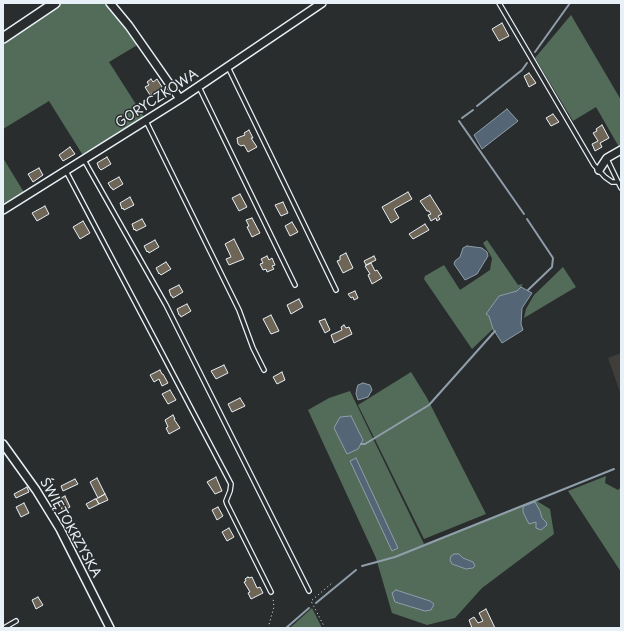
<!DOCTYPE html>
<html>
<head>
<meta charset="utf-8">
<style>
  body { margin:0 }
  #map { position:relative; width:624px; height:631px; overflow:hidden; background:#2a2d2e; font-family:"Playpen Sans",sans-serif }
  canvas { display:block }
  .frame { position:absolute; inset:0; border:4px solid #e8f1f8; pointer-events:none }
</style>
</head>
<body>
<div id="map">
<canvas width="624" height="631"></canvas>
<div class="frame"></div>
</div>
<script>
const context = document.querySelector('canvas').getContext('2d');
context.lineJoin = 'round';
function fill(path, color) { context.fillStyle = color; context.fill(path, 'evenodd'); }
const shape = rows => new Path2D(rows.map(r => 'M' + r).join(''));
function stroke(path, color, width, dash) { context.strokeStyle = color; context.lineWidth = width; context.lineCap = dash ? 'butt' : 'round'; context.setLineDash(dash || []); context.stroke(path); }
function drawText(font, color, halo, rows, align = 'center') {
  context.font = font + ' "Playpen Sans",sans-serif'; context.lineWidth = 3; context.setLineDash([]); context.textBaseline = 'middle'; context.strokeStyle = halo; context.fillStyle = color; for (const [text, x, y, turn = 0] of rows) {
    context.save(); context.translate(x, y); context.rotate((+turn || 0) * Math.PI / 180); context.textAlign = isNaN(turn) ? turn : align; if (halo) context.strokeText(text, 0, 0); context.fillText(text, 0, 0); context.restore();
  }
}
fill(shape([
  [621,353,621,395,608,358]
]), '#3f3e3a');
fill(shape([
  [61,3,107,3,139,44,109,62,146,120,84,157,49,101,3,129,3,44],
  [571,15,621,100,621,146,619,147,596,107,573,121,535,58],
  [3,158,25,194,3,207],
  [487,240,518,285,523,284,517,291,499,296,493,306,489,309,489,316,493,329,472,349,424,279,425,276,444,265,460,290,490,270,492,258,483,243],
  [563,267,576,287,524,318,526,309,534,295],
  [411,372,427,398,486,514,424,539,358,405],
  [350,391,424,544,535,500,550,509,554,534,482,588,455,618,427,625,392,613,376,558,308,410,329,398],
  [606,476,605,483,618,490,621,487,621,572,568,491],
  [312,608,322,628,289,628,292,626]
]), '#536c5a');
const water = shape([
  [507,109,518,121,482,149,474,135,507,109],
  [467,246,482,248,487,252,488,256,477,274,465,280,454,264,455,261,460,257,463,248,467,246],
  [521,287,532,293,522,308,521,324,523,330,502,343,493,329,489,316,486,314,499,296,517,291,521,287],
  [363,383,370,385,372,390,368,397,358,400,356,394,357,388,358,385,363,383],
  [351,416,363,440,358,449,347,454,334,428,340,417,351,416],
  [356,458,398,548,392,551,350,461,356,458],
  [535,502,540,511,542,518,546,522,547,525,541,530,536,528,536,522,529,524,523,512,523,508,524,506,535,502],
  [454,554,459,554,463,558,473,562,475,566,473,568,466,569,452,564,450,560,451,556,454,554],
  [396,590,430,601,434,604,431,610,425,611,395,602,392,593,396,590]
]);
fill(water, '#546676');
stroke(water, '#8f9eaa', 1);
stroke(shape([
  [535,52,570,3],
  [477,106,522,70,527,63],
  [462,118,473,110],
  [459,121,524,214],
  [527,219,553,258,552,267,528,290],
  [361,444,365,444,429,405,495,331],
  [362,566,395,557,614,469],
  [316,603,356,570],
  [286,628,309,608]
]), '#8f9eaa', 2);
const building = shape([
  [502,23,509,36,499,41,492,29,502,23],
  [529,73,536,83,529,87,524,76,529,73],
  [151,79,153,82,157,79,162,87,155,94,154,93,150,95,145,87,149,85,147,82,151,79],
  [553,114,559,122,551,126,546,118,553,114],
  [602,125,609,138,600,143,602,147,595,151,592,144,598,141,593,133,597,131,596,129,602,125],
  [249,130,253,138,251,138,257,147,248,152,244,145,241,146,238,144,237,138,245,135,244,133,249,130],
  [70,147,75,154,63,161,59,155,70,147],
  [107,157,111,164,101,170,99,168,97,163,107,157],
  [39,168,43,175,33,182,28,174,39,168],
  [119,177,123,184,113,190,112,188,111,188,108,183,119,177],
  [408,192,412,199,394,209,399,218,391,223,382,207,408,192],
  [240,194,247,207,239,211,232,198,240,194],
  [430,195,442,214,438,216,440,219,437,221,436,218,431,221,428,215,431,214,429,211,427,211,420,201,430,195],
  [130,197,134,205,124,210,123,208,122,209,120,203,130,197],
  [283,202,288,213,281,216,275,205,283,202],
  [45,206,49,214,37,221,32,213,45,206],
  [252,218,260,233,252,237,247,227,249,226,246,220,252,218],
  [142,219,146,226,136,231,135,229,134,230,132,224,142,219],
  [83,221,90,233,80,239,73,227,83,221],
  [292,222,298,232,290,236,285,226,292,222],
  [425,224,429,230,413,239,409,234,425,224],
  [234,239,244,259,229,265,226,259,231,257,225,244,234,239],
  [155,240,159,247,149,253,148,251,147,252,144,246,155,240],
  [346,253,353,268,343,273,337,261,340,260,340,256,346,253],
  [267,256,269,260,272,258,275,265,272,266,274,269,267,272,266,269,263,270,260,264,263,263,261,259,267,256],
  [374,256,376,260,366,265,364,261,374,256],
  [166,262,171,269,161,275,159,273,159,274,156,268,166,262],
  [371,263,375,271,377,270,382,278,372,284,368,275,370,274,365,266,371,263],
  [179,285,183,292,173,298,172,296,171,296,169,290,179,285],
  [355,291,358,298,354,300,353,297,351,298,348,294,355,291],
  [299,299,303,307,291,314,287,305,299,299],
  [187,304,191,311,181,317,180,315,179,315,177,309,187,304],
  [271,315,279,331,271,334,263,319,271,315],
  [325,319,330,330,325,333,319,321,325,319],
  [344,325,346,328,349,327,352,334,334,343,331,335,342,330,341,327,344,325],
  [224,365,228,373,216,379,211,371,224,365],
  [160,370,162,374,163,374,168,383,162,386,159,379,154,382,150,375,160,370],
  [282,372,285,380,277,384,273,377,282,372],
  [170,390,176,400,168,404,162,394,170,390],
  [240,398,245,406,232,412,228,404,240,398],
  [173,415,175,419,174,419,180,428,169,434,166,428,168,427,165,420,173,415],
  [216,477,222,491,215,494,207,482,216,477],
  [97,478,105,494,98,498,90,482,97,478],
  [75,479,78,484,63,491,61,486,75,479],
  [27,487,29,492,16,498,14,494,27,487],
  [105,494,108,500,99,504,96,499,105,494],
  [65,496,70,507,63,511,57,500,65,496],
  [95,499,96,499,99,504,89,509,86,504,95,499],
  [24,503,29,513,21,517,16,507,24,503],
  [218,507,223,516,217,520,212,510,218,507],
  [229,528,234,537,227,541,222,532,229,528],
  [248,577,249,578,252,577,257,588,260,587,263,593,251,599,248,593,250,592,244,582,246,581,245,579,248,577],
  [38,597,43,605,36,609,32,600,38,597],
  [486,609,495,628,472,628,469,620,474,617,478,623,483,621,479,613,486,609]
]);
fill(building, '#6f6556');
stroke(building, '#e8f1f8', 1);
const service = shape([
  [499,3,594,165,605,177,612,182,618,182],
  [228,67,336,290],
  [199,87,295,285],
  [146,121,239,310,253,348,264,370],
  [607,159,621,188],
  [84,160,166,305,309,591],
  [66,171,231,484,230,491,226,501,227,504,271,592],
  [4,628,16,621]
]);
const minor = shape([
  [110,3,129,26,180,99],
  [599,170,607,158,621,150],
  [3,210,180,99,322,3],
  [3,444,36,490,60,529,110,628]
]);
const tertiary = shape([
  [3,38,55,3]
]);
stroke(service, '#e8f1f8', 6);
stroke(minor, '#e8f1f8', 10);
stroke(tertiary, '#e8f1f8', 12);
stroke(shape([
  [268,628,274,607,273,598],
  [325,628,311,601,332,583]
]), '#e8f1f8', 1, [1, 3]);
stroke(service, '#2a2d2e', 3.5);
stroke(minor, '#2a2d2e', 7);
stroke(tertiary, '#2a2d2e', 9);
drawText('13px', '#e8f1f8', '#2a2d2e', [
  ["GORYCZKOWA",157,99,-33],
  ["ŚWIĘTOKRZYSKA",70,528,61]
]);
</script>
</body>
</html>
